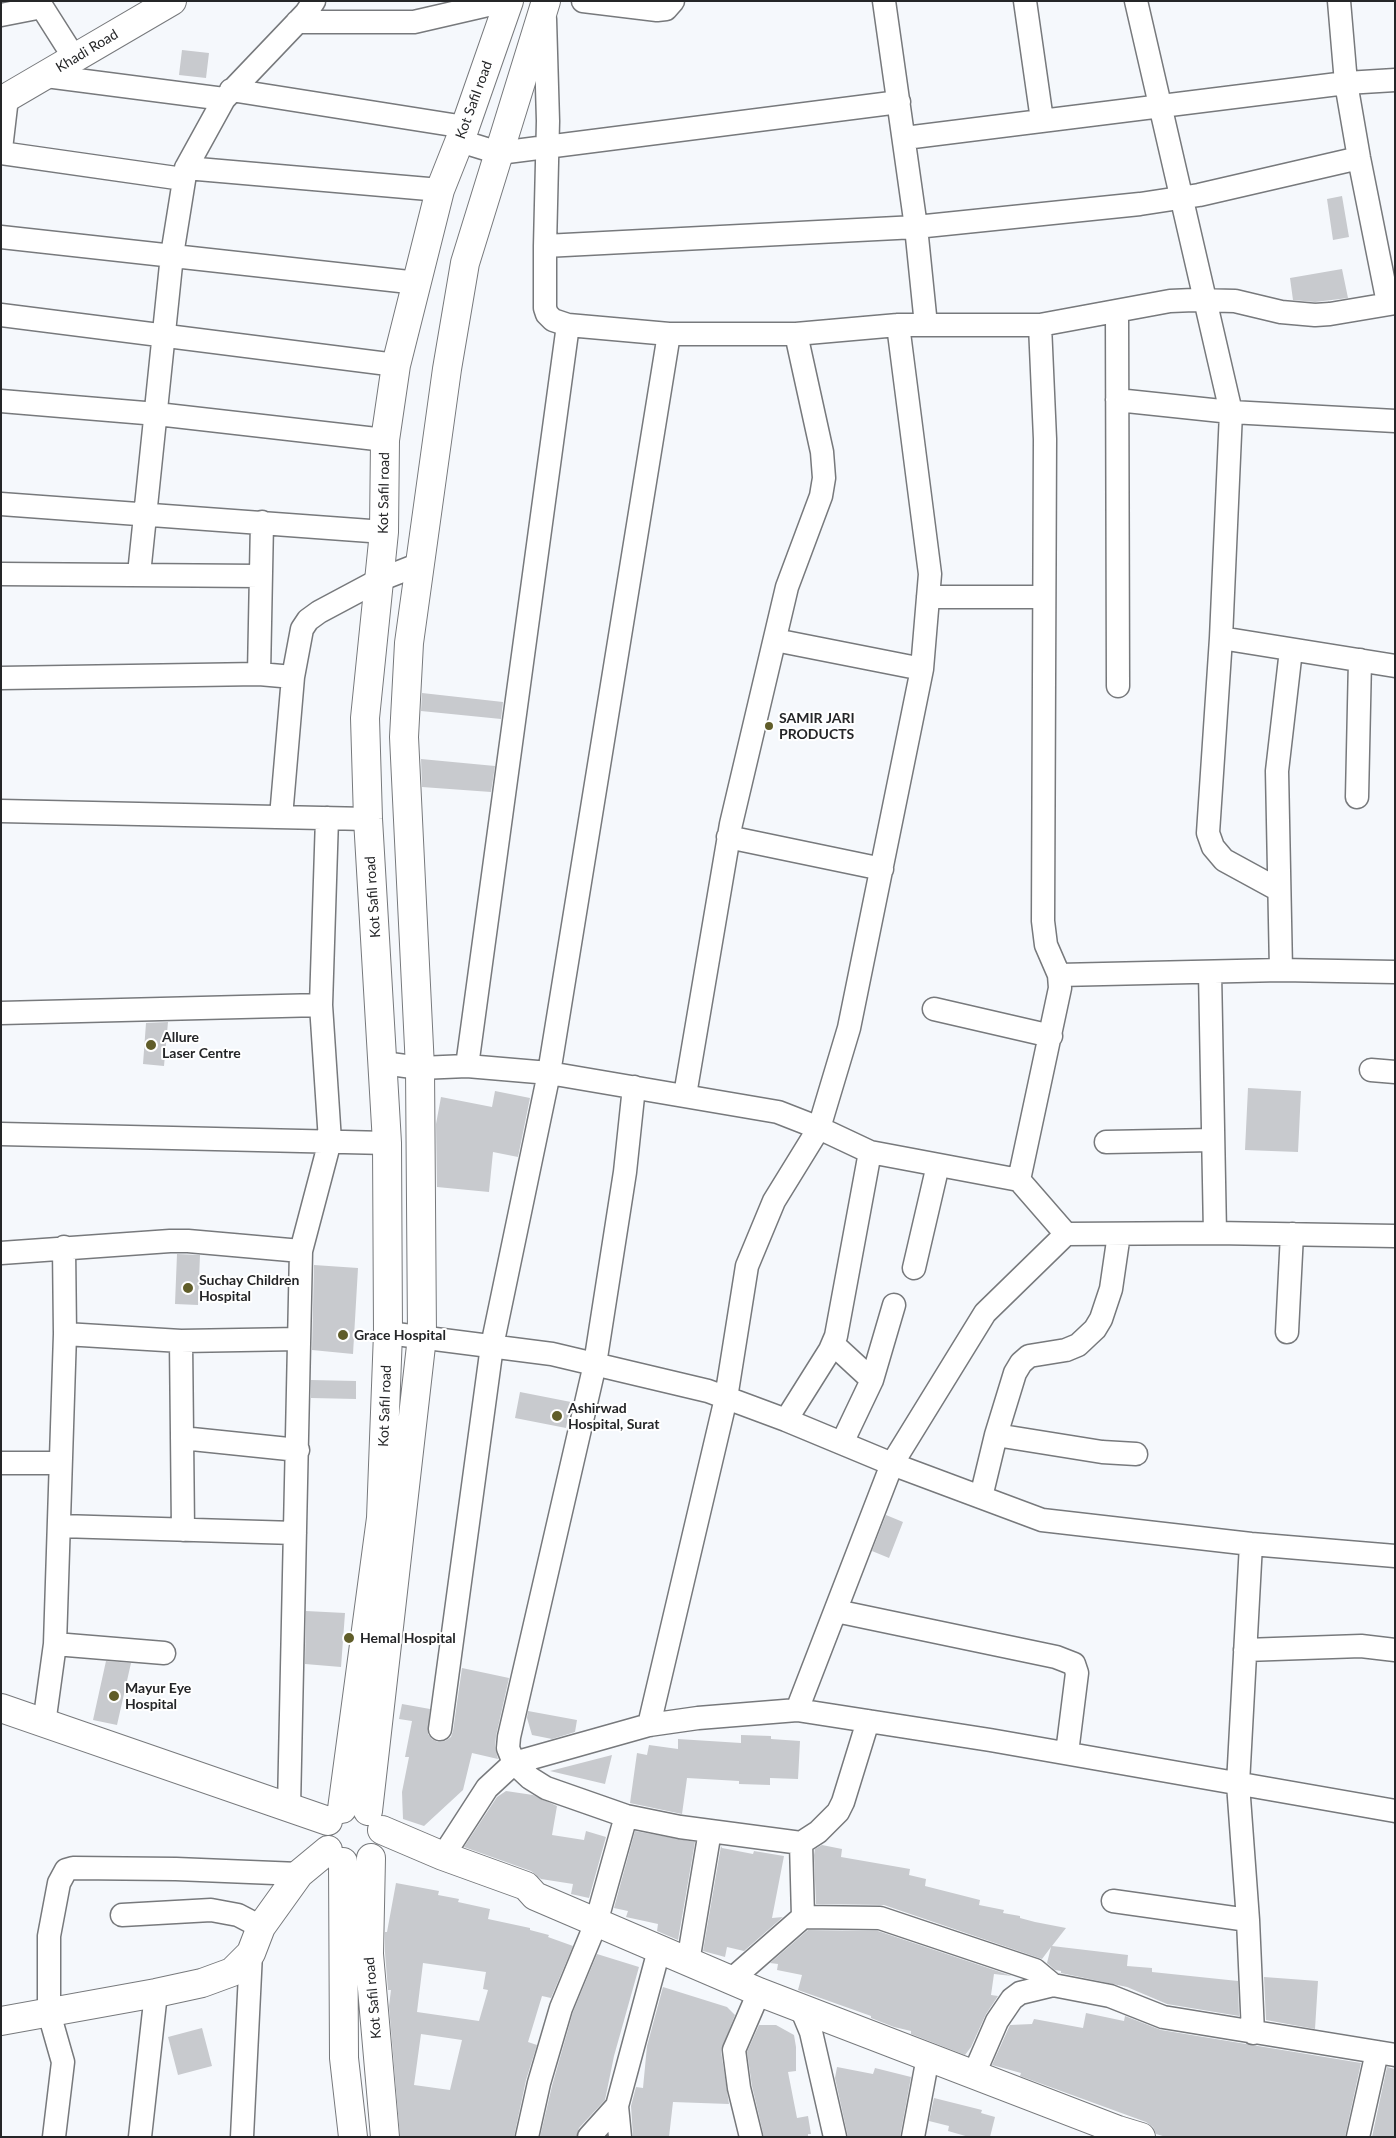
<!DOCTYPE html>
<html>
<head>
<meta charset="utf-8">
<style>
  body { margin:0 }
  #map { position:relative; width:1396px; height:2138px; overflow:hidden; background:#f5f8fc; font-family:Lato,sans-serif }
  canvas { display:block }
  .frame { position:absolute; inset:0; border:2px solid #252628; pointer-events:none }
</style>
</head>
<body>
<div id="map">
<canvas width="1396" height="2138"></canvas>
<div class="frame"></div>
</div>
<script>
const context = document.querySelector('canvas').getContext('2d');
context.lineJoin = 'round';
function fill(path, color) { context.fillStyle = color; context.fill(path, 'evenodd'); }
const shape = rows => new Path2D(rows.map(r => 'M' + r).join(''));
function stroke(path, color, width, dash) { context.strokeStyle = color; context.lineWidth = width; context.lineCap = dash ? 'butt' : 'round'; context.setLineDash(dash || []); context.stroke(path); }
function drawText(font, color, halo, rows, align = 'center') {
  context.font = font + ' Lato,sans-serif'; context.lineWidth = 4; context.setLineDash([]); context.textBaseline = 'middle'; context.strokeStyle = halo; context.fillStyle = color; for (const [text, x, y, turn = 0] of rows) {
    context.save(); context.translate(x, y); context.rotate((+turn || 0) * Math.PI / 180); context.textAlign = isNaN(turn) ? turn : align; if (halo) context.strokeText(text, 0, 0); context.fillText(text, 0, 0); context.restore();
  }
}
fill(shape([
  [182,50,209,53,206,78,179,75],
  [1342,196,1349,237,1333,240,1327,199],
  [1342,269,1348,298,1315,302,1293,300,1290,278],
  [422,693,503,702,501,719,421,711],
  [421,759,495,766,491,792,422,787],
  [168,1022,164,1066,143,1064,146,1023],
  [1248,1088,1301,1091,1298,1152,1245,1150],
  [495,1091,530,1098,518,1157,493,1152,489,1192,437,1187,436,1124,441,1097,492,1107],
  [177,1254,200,1255,198,1305,175,1304],
  [314,1265,358,1268,353,1354,312,1350],
  [311,1380,356,1381,356,1399,311,1398],
  [520,1392,571,1402,566,1428,515,1418],
  [886,1515,903,1522,889,1558,872,1551],
  [306,1611,345,1613,341,1667,305,1664],
  [106,1661,131,1663,117,1725,93,1720],
  [462,1668,509,1678,496,1736,495,1747,498,1759,472,1753,463,1790,424,1826,403,1819,402,1792,409,1757,405,1757,412,1721,399,1719,402,1704,430,1709,428,1734,432,1739,438,1742,445,1741,451,1737,453,1731],
  [528,1711,577,1720,575,1732,552,1739,532,1735,527,1718],
  [741,1735,771,1736,771,1739,800,1741,798,1779,770,1778,770,1785,739,1784,739,1781,687,1778,682,1814,630,1803,637,1753,647,1755,649,1745,678,1749,678,1739,741,1743],
  [612,1755,605,1784,550,1771],
  [506,1791,533,1795,557,1806,552,1835,584,1840,586,1831,606,1837,589,1898,571,1894,573,1884,541,1879,531,1871,464,1847,497,1797],
  [635,1831,695,1842,678,1940,657,1931,658,1924,626,1917,628,1911,614,1908],
  [822,1845,842,1849,841,1857,910,1869,909,1875,926,1879,925,1886,980,1900,979,1905,1004,1910,1003,1913,1020,1916,1020,1918,1035,1922,1066,1928,1052,1946,1128,1955,1127,1966,1152,1968,1152,1972,1238,1981,1239,2016,1167,2004,1127,1987,1061,1973,1061,1971,1055,1970,1047,1963,1051,1947,1042,1959,884,1905,816,1904,814,1855,815,1849],
  [721,1846,722,1848,753,1854,754,1851,784,1856,772,1918,783,1917,744,1951,727,1947,725,1957,703,1951],
  [396,1883,439,1891,438,1895,459,1899,458,1902,490,1909,488,1919,530,1928,530,1930,549,1935,548,1937,573,1946,551,1998,542,1996,528,2042,537,2045,526,2080,514,2137,400,2137,389,2006,391,1990,388,1990,385,1953,385,1932,387,1932],
  [423,1963,486,1972,483,1989,488,1990,479,2021,417,2012],
  [421,2034,462,2040,450,2090,414,2085],
  [808,1930,878,1931,1012,1976,994,1974,991,1995,998,1996,986,2014,971,2047,965,2055,911,2034,911,2031,894,2027,871,2018,871,2016,798,1990,802,1975,777,1970,778,1964,770,1963],
  [597,1954,639,1967,614,2056,605,2100,579,2128,576,2137,540,2137,552,2086,573,2012],
  [1264,1977,1318,1981,1315,2029,1266,2020],
  [663,1987,727,2007,735,2015,721,2051,729,2104,673,2102,669,2137,633,2137,631,2106,636,2087,643,2088,647,2046],
  [1086,2013,1124,2021,1125,2016,1161,2030,1361,2063,1345,2137,1166,2137,1156,2134,1153,2127,1146,2122,1020,2076,1021,2073,992,2065,1010,2025,1032,2024,1034,2019,1083,2028],
  [759,2025,776,2025,794,2035,796,2047,796,2071,788,2072,797,2118,808,2116,811,2134,808,2134,808,2137,764,2137,752,2086,747,2052],
  [202,2028,212,2066,178,2075,168,2037],
  [837,2067,873,2074,875,2068,911,2077,900,2137,848,2137,835,2078],
  [1387,2067,1395,2069,1395,2137,1372,2137],
  [934,2098,982,2110,981,2113,995,2117,990,2137,969,2137,948,2131,949,2126,929,2121]
]), '#c8cace');
const street = shape([
  [583,1,657,10,666,9,673,1],
  [884,1,916,227,926,325],
  [1025,1,1042,120],
  [1136,1,1231,412,1221,638,1208,833,1213,847,1224,860,1279,890],
  [1339,1,1346,83,1359,158,1388,303],
  [1,15,42,7,75,59],
  [545,19,548,121,545,246,545,308,547,314,553,320,568,325,669,334,796,334,898,325,1040,325,1170,301,1194,300,1235,301,1281,312,1315,315,1330,314,1395,303],
  [297,22,414,22,505,1],
  [46,76,224,99],
  [231,90,465,127],
  [905,138,1346,83,1395,80],
  [460,141,499,153,899,102],
  [1,149,7,98],
  [1,153,183,179],
  [186,168,440,190],
  [1,237,418,283],
  [545,246,916,227,1140,204,1199,195,1359,158],
  [1117,311,1118,686],
  [1,315,396,365],
  [1117,400,1231,412,1395,421],
  [1,401,157,414,385,440],
  [1,504,384,532],
  [1,574,260,576],
  [139,574,172,255,186,168,224,99,306,13,314,1],
  [928,597,1044,597],
  [1221,638,1395,666],
  [775,640,922,669],
  [259,674,262,522],
  [1,678,259,674,293,677],
  [1357,797,1360,660],
  [1,811,368,819],
  [281,817,293,677,302,629,308,620,319,612,379,580,420,564],
  [728,837,882,869],
  [1281,970,1277,771,1291,650],
  [1210,972,1215,1233],
  [1059,975,1281,970,1395,972],
  [934,1009,1051,1036],
  [1,1013,321,1005],
  [383,1063,420,1068,467,1066,549,1073,778,1112,819,1128,870,1152,1019,1180,1066,1234],
  [467,1066,568,325],
  [1371,1070,1395,1072],
  [634,1087,625,1172,595,1364,509,1737,508,1748,514,1763,530,1778,546,1788,626,1816,680,1827,801,1843,818,1832,838,1812,843,1802,868,1721],
  [685,1095,731,824,787,587,821,496,824,478,822,452,796,334],
  [1,1134,387,1143],
  [1106,1142,1213,1140],
  [1019,1180,1060,988,1059,975,1046,945,1043,921,1045,439,1040,325],
  [1,1253,170,1241,188,1241,301,1251],
  [914,1268,938,1165],
  [1287,1332,1292,1234],
  [388,1333,552,1354,708,1391,786,1420,892,1464,1042,1520,1251,1544,1395,1556],
  [65,1334,181,1341,299,1339],
  [181,1341,183,1530],
  [833,1344,872,1380],
  [786,1420,830,1350,836,1336,870,1152],
  [996,1435,1102,1452,1136,1454],
  [182,1438,298,1450],
  [842,1443,872,1380,894,1305],
  [1,1463,60,1463],
  [981,1497,996,1435,1015,1373,1021,1363,1029,1356,1066,1350,1078,1345,1095,1329,1101,1319,1111,1289,1119,1234],
  [60,1526,295,1533],
  [1251,1544,1238,1784,1248,1920,1253,2033],
  [836,1611,1056,1657,1074,1664,1077,1673,1067,1753],
  [55,1644,164,1653],
  [1245,1650,1361,1646,1395,1650],
  [797,1710,990,1740,1395,1811],
  [44,1724,55,1644,65,1334,64,1247],
  [649,1725,726,1398,747,1266,774,1201,819,1128,849,1028,922,669,930,574,898,325],
  [440,1729,492,1346,549,1073,669,334],
  [289,1807,301,1251,330,1141,321,1005,327,818],
  [801,1843,803,1917],
  [443,1856,487,1788,514,1763,649,1725,698,1718,797,1710,892,1464,985,1313,1066,1234,1215,1233,1395,1236],
  [1113,1901,1248,1920],
  [122,1915,211,1910,238,1915,261,1927],
  [688,1962,710,1831],
  [731,1980,803,1917,880,1918,1035,1970,1053,1985,1110,1996,1163,2017,1395,2055],
  [801,2008,811,2032,835,2137],
  [974,2074,997,2021,1012,1999,1020,1993,1053,1985],
  [617,2106,620,2137],
  [54,2137,63,2062,49,2013,49,1936,59,1883,66,1870,73,1868,176,1869,299,1874],
  [140,2137,156,1993],
  [242,2137,251,1953],
  [527,2137,539,2083,561,2008,596,1923,626,1816],
  [589,2137,617,2106,659,1950],
  [751,2137,739,2088,734,2050,759,1992],
  [913,2137,928,2057],
  [1358,2137,1377,2052]
]);
const secondary = shape([
  [1,101,172,1],
  [1,1708,328,1821],
  [342,1809,381,1518,388,1333,387,1143,368,819,365,718,384,532,385,440,396,365,440,190,465,127,509,1],
  [368,1811,422,1337,420,1068,404,737,409,643,447,369,465,263,546,1],
  [382,1830,443,1856,526,1886,535,1896,759,1992,1118,2130,1141,2137],
  [371,1858,369,1954,385,2137],
  [343,1862,344,2058,353,2137],
  [1,2021,156,1993,202,1983,232,1972,251,1953,261,1927,299,1874,328,1850]
]);
stroke(street, '#77797c', 25);
stroke(secondary, '#77797c', 30);
stroke(street, '#fff', 22);
stroke(secondary, '#fff', 28);
for (const [x, y, r, color] of [
  [769,726,5,"#605d29"],
  [151,1045,6,"#605d29"],
  [188,1288,6,"#605d29"],
  [343,1335,6,"#605d29"],
  [557,1416,6,"#605d29"],
  [349,1638,6,"#605d29"],
  [114,1696,6,"#605d29"]
]) { const dot = new Path2D(); dot.arc(x, y, r, 0, 2 * Math.PI); context.fillStyle = color; context.fill(dot); stroke(dot, '#fff', 2); }
drawText('14px', '#252628', '#fff', [
  ["Khadi Road",87,51,-31],
  ["Kot Safil road",474,100,-70],
  ["Kot Safil road",384,493,-89],
  ["Kot Safil road",373,897,-94],
  ["Kot Safil road",385,1406,-88],
  ["Kot Safil road",373,1998,-95]
]);
drawText('bold 14px', '#252628', '#fff', [
  ["SAMIR JARI",779,718],
  ["PRODUCTS",779,734],
  ["Allure",162,1037],
  ["Laser Centre",162,1053],
  ["Suchay Children",199,1280],
  ["Hospital",199,1296],
  ["Grace Hospital",354,1335],
  ["Ashirwad",568,1408],
  ["Hospital, Surat",568,1424],
  ["Hemal Hospital",360,1638],
  ["Mayur Eye",125,1688],
  ["Hospital",125,1704]
], 'left');
</script>
</body>
</html>
